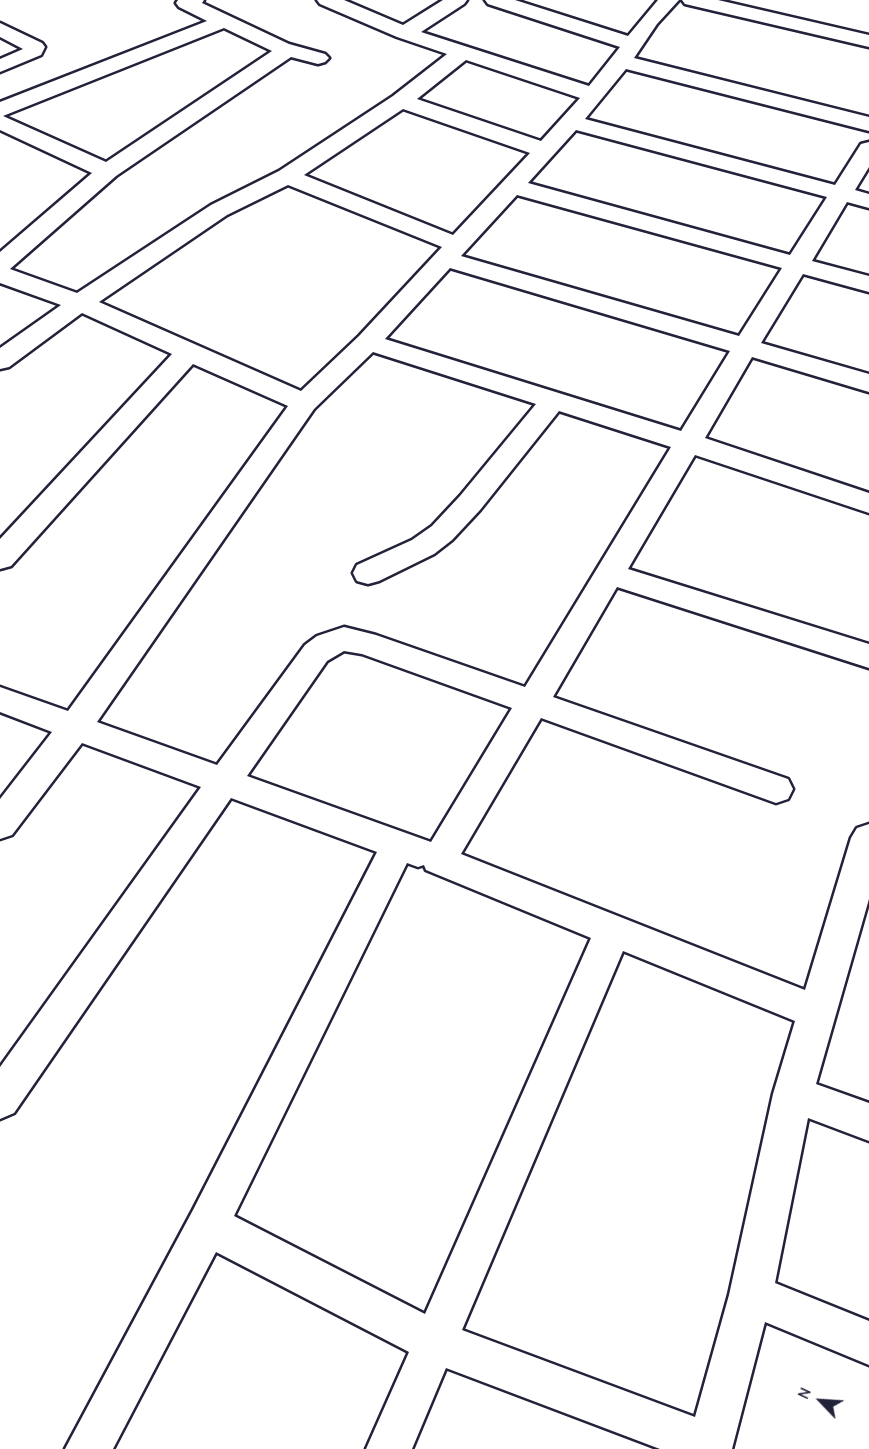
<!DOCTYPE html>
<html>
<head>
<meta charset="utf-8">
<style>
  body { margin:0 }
  #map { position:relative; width:869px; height:1449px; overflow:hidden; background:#fff; font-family:"Comic Neue",sans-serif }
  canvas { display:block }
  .north { position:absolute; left:791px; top:1371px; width:60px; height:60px; -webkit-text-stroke:4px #fff; paint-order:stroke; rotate:295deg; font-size:16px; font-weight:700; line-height:24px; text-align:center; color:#22223b }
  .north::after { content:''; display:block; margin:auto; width:21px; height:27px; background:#22223b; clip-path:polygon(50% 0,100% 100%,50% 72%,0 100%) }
</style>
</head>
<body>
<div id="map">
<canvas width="869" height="1449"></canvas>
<div class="north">N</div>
</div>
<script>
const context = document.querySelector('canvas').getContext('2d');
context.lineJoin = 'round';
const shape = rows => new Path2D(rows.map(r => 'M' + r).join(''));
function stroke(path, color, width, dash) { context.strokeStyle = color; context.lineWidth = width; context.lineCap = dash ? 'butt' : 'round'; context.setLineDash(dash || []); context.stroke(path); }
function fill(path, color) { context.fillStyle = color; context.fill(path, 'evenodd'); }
const minor = shape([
  [178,0,204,0,202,3,289,44,325,54,329,58,325,62,318,64,291,57,116,176,10,269,77,293,211,205,279,171,393,96,447,54,397,37,320,4,317,0,344,0,403,25,443,0,467,0,464,4,421,32,589,86,620,47,488,4,485,0,515,0,628,36,658,0,679,0,657,24,634,58,869,117,869,131,626,69,585,119,835,185,861,144,869,142,869,167,855,190,869,194,869,208,847,202,812,261,869,276,869,292,803,274,761,343,869,374,869,392,752,357,705,438,869,493,869,513,695,455,628,569,869,644,869,668,617,587,553,697,788,779,793,789,788,799,776,803,541,718,461,854,805,990,851,838,857,828,869,824,869,899,816,1084,869,1103,869,1141,808,1118,775,1283,869,1321,869,1365,765,1322,732,1449,660,1449,446,1368,412,1449,366,1449,409,1352,216,1252,113,1449,65,1449,193,1210,377,852,231,798,14,1113,0,1119,0,1067,201,787,82,743,12,835,0,839,0,799,52,732,0,712,0,687,68,711,288,406,193,364,11,566,0,569,0,539,172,354,82,313,9,367,0,369,0,348,61,305,0,283,0,252,92,173,0,130,0,102,207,21,179,7,176,3,178,0],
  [224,28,272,51,106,162,3,116,224,28],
  [466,60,580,98,541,141,417,99,466,60],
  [403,109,530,153,453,235,304,175,403,109],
  [576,130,827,197,790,255,528,183,576,130],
  [288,185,442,247,359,336,301,391,99,302,227,215,288,185],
  [517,195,782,268,739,336,461,256,517,195],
  [450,268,730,351,681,431,385,339,450,268],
  [373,352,536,404,460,496,432,526,412,540,357,565,353,573,357,581,368,584,379,581,434,554,452,540,480,510,559,411,671,447,525,687,376,635,344,627,317,636,305,645,217,765,97,722,314,409,373,352],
  [344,651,362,654,512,708,431,842,247,776,327,661,344,651],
  [407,863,418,867,424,865,426,870,591,938,425,1314,234,1216,407,863],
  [623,951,795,1021,773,1094,729,1295,695,1417,462,1330,623,951],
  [682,0,718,0,869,35,869,47,685,4,682,0],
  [0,23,42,43,45,47,41,55,0,72,0,59,23,49,0,37,0,23]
]);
stroke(minor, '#22223b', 5);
fill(minor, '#fff');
</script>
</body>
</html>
